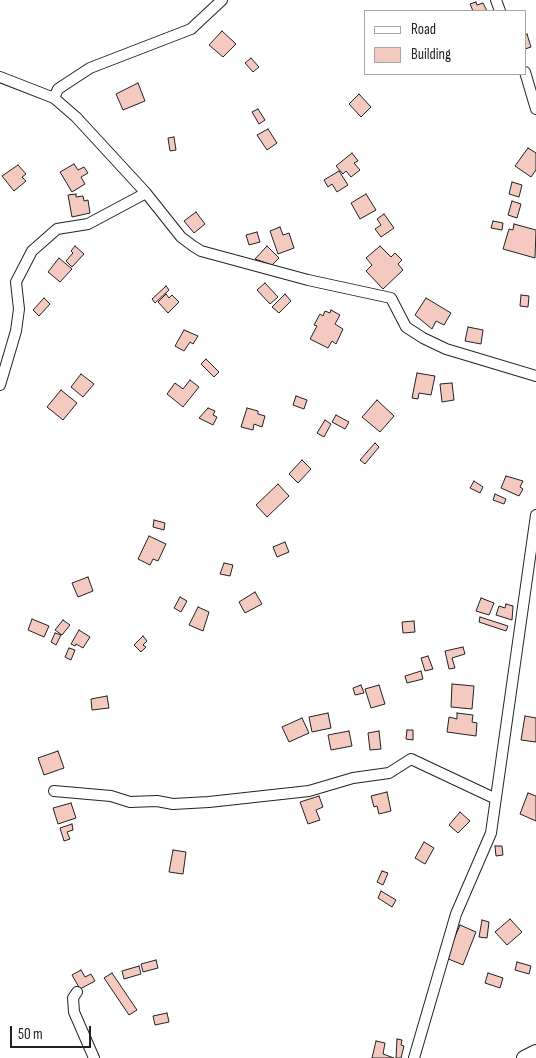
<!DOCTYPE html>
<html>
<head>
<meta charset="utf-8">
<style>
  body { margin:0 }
  #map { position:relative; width:536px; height:1058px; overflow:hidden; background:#fff; font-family:"Sofia Sans Condensed",sans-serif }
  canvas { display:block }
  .legend { position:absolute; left:364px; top:10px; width:162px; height:65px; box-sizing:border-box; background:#fff; border:1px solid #a7a7a7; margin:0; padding:6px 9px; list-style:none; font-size:15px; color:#222 }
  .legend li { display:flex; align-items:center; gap:10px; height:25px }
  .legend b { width:25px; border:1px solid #a7a7a7 }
  .scale { position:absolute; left:10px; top:1026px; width:81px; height:22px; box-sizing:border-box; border:2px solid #222; border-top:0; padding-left:6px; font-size:15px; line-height:18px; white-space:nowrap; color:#222; -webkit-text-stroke:4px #fff; paint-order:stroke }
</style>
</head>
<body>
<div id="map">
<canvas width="536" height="1058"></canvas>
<ul class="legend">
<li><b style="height:6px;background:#fff"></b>Road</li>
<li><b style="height:14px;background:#f3c9c0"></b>Building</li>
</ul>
<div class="scale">50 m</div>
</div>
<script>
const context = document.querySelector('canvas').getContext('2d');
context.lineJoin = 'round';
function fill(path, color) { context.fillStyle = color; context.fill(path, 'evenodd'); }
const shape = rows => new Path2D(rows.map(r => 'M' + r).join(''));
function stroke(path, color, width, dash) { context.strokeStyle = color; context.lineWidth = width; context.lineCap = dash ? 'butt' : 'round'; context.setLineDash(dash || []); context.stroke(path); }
const building = shape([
  [476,2,477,5,483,3,487,11,473,11,470,4,476,2],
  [222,31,236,44,223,57,209,45,222,31],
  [527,34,531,47,525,49,525,35,527,34],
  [251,58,259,67,253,72,245,63,251,58],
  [138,83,145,101,123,110,116,94,138,83],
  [359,94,371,107,361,117,349,104,359,94],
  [258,109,265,120,259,124,252,112,258,109],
  [268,129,277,143,267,150,257,135,268,129],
  [174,137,176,150,170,151,168,138,174,137],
  [528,148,536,153,536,170,531,177,515,166,528,148],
  [352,153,358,161,354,163,360,170,351,177,346,171,343,174,336,166,352,153],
  [74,164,78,170,84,167,88,173,81,177,85,184,72,192,60,172,74,164],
  [18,165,26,174,22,177,26,181,14,191,2,176,18,165],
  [339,171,348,185,337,192,332,184,328,187,324,180,339,171],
  [512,182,522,185,519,197,509,194,512,182],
  [76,194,76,197,83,196,84,201,88,200,90,213,72,217,68,195,76,194],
  [366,194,376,210,360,219,351,203,366,194],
  [512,201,521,204,517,218,508,215,512,201],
  [196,212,205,224,194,233,184,221,196,212],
  [384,214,394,228,381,237,375,229,381,225,377,219,384,214],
  [493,221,503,223,502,230,491,228,493,221],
  [514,224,536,230,535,258,503,249,509,229,513,230,514,224],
  [280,227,283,235,289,233,294,248,278,254,270,231,280,227],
  [257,232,260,242,249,245,246,235,257,232],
  [75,246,84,254,72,267,66,261,73,253,71,251,75,246],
  [267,246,279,258,272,265,255,259,267,246],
  [380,246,391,257,395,253,402,260,398,264,403,270,383,289,366,271,372,265,366,258,380,246],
  [59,258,72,269,60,282,48,272,59,258],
  [265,283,278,297,270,304,257,290,265,283],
  [166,286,169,290,155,303,152,299,166,286],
  [166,294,169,298,172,295,179,302,168,313,158,302,166,294],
  [285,294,291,301,279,313,272,307,285,294],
  [521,295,529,296,528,307,520,306,521,295],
  [44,298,50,304,39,316,33,310,44,298],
  [426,298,451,313,444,325,436,321,432,329,415,315,426,298],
  [331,310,340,315,335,324,343,329,336,344,332,341,328,348,310,339,317,326,314,325,320,314,323,316,325,311,330,313,331,310],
  [468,327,483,330,481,344,465,341,468,327],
  [184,330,198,336,193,344,190,342,184,351,175,346,184,330],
  [206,359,219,372,214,377,201,364,206,359],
  [417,373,435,376,431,395,419,393,418,399,412,398,417,373],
  [81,374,94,384,83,397,71,387,81,374],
  [190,380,199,387,183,407,167,394,175,383,183,389,190,380],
  [452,383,454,400,442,402,440,384,452,383],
  [61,390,77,403,63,420,47,407,61,390],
  [296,396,307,400,304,409,293,405,296,396],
  [377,400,394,416,380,432,362,417,377,400],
  [208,408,215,411,213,415,217,417,213,425,199,418,208,408],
  [247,408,258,411,258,414,265,416,262,427,254,424,253,430,241,427,247,408],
  [336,415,349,422,345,429,332,422,336,415],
  [325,420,331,424,324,437,317,433,325,420],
  [375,443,379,447,365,464,360,460,375,443],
  [302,460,311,469,298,483,289,474,302,460],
  [506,476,523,481,520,487,523,489,519,496,501,488,506,476],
  [474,481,483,487,480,493,470,488,474,481],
  [278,484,289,496,267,517,256,505,278,484],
  [495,494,506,499,504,504,493,500,495,494],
  [154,520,165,523,164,530,153,527,154,520],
  [149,536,166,544,158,561,153,559,150,565,138,559,149,536],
  [285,542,289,552,277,557,273,547,285,542],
  [224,563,233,565,230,576,220,574,224,563],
  [88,577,93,591,78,597,72,583,88,577],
  [255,592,262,604,245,613,239,602,255,592],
  [180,597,187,601,181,612,174,608,180,597],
  [481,598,494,603,489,615,476,611,481,598],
  [506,604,513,606,512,620,496,615,499,606,505,608,506,604],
  [198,607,209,612,203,631,189,625,198,607],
  [480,617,508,626,506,631,479,622,480,617],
  [32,619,49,626,44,637,28,630,32,619],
  [63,620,70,625,62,635,55,630,63,620],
  [414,621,415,632,403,633,402,622,414,621],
  [79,630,90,637,83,648,76,644,75,646,71,644,79,630],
  [55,633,61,635,56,645,51,642,55,633],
  [143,636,147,641,143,645,146,647,141,652,134,645,143,636],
  [463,647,465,654,452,658,455,668,449,669,445,651,463,647],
  [69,648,75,650,71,660,65,657,69,648],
  [428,656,433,669,425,671,421,658,428,656],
  [421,671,423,679,407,683,405,676,421,671],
  [452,684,474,686,472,709,451,707,452,684],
  [361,685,364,693,355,695,353,688,361,685],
  [379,685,385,704,371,708,365,689,379,685],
  [107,696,109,708,92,710,91,699,107,696],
  [328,713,331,728,312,732,309,717,328,713],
  [457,713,473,715,472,722,477,723,476,736,447,732,449,717,457,719,457,713],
  [525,716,536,718,536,742,521,740,525,716],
  [302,718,309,733,289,742,282,727,302,718],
  [407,730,413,730,413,740,406,739,407,730],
  [349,731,352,746,331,750,328,735,349,731],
  [379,731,381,749,370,750,368,733,379,731],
  [58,751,64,768,44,775,38,758,58,751],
  [387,792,391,811,379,814,377,806,374,807,371,796,387,792],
  [528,793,536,796,536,821,520,814,528,793],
  [319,796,323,807,316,810,320,820,308,824,300,802,319,796],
  [71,803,76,818,58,824,53,808,71,803],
  [460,812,470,821,458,833,449,825,460,812],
  [72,824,73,830,67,832,70,839,64,841,60,828,72,824],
  [424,842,434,848,425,864,415,858,424,842],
  [495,846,502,846,503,855,496,856,495,846],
  [173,850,186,852,183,874,169,872,173,850],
  [382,871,388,873,383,885,377,882,382,871],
  [381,891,396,900,392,907,378,898,381,891],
  [510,919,522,932,507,945,495,932,510,919],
  [482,920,489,922,487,938,479,937,482,920],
  [460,925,476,932,463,965,446,958,460,925],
  [156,960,158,968,143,972,141,964,156,960],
  [517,962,531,966,529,974,515,970,517,962],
  [139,966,141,974,124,979,122,971,139,966],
  [81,970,85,977,91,974,95,981,80,989,72,975,81,970],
  [112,973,137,1010,129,1015,104,978,112,973],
  [488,973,503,978,500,988,485,983,488,973],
  [167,1013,169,1022,155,1025,153,1016,167,1013],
  [397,1039,402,1040,401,1045,404,1046,401,1058,396,1058,397,1039],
  [376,1041,385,1043,383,1054,394,1058,372,1058,376,1041]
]);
fill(building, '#f3c9c0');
stroke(building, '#222', 1);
const street = shape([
  [496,0,500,11],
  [525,72,536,109],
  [0,77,54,98,76,117,146,193,181,237,193,246,201,251,308,280,391,298,406,327,423,338,446,349,536,376],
  [54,98,58,89,90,68,191,29,222,0],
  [0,385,16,331,19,309,16,282,32,251,57,229,88,224,146,193],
  [54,791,111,796,130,802,157,801,173,804,209,802,309,791,353,778,389,773,411,759,494,798],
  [77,992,73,998,74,1012,94,1058],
  [414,1058,456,914,491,833,536,515]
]);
const secondary = shape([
  [524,1058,536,1052]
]);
stroke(street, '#222', 12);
stroke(secondary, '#222', 16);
stroke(street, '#fff', 10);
stroke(secondary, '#fff', 14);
</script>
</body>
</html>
